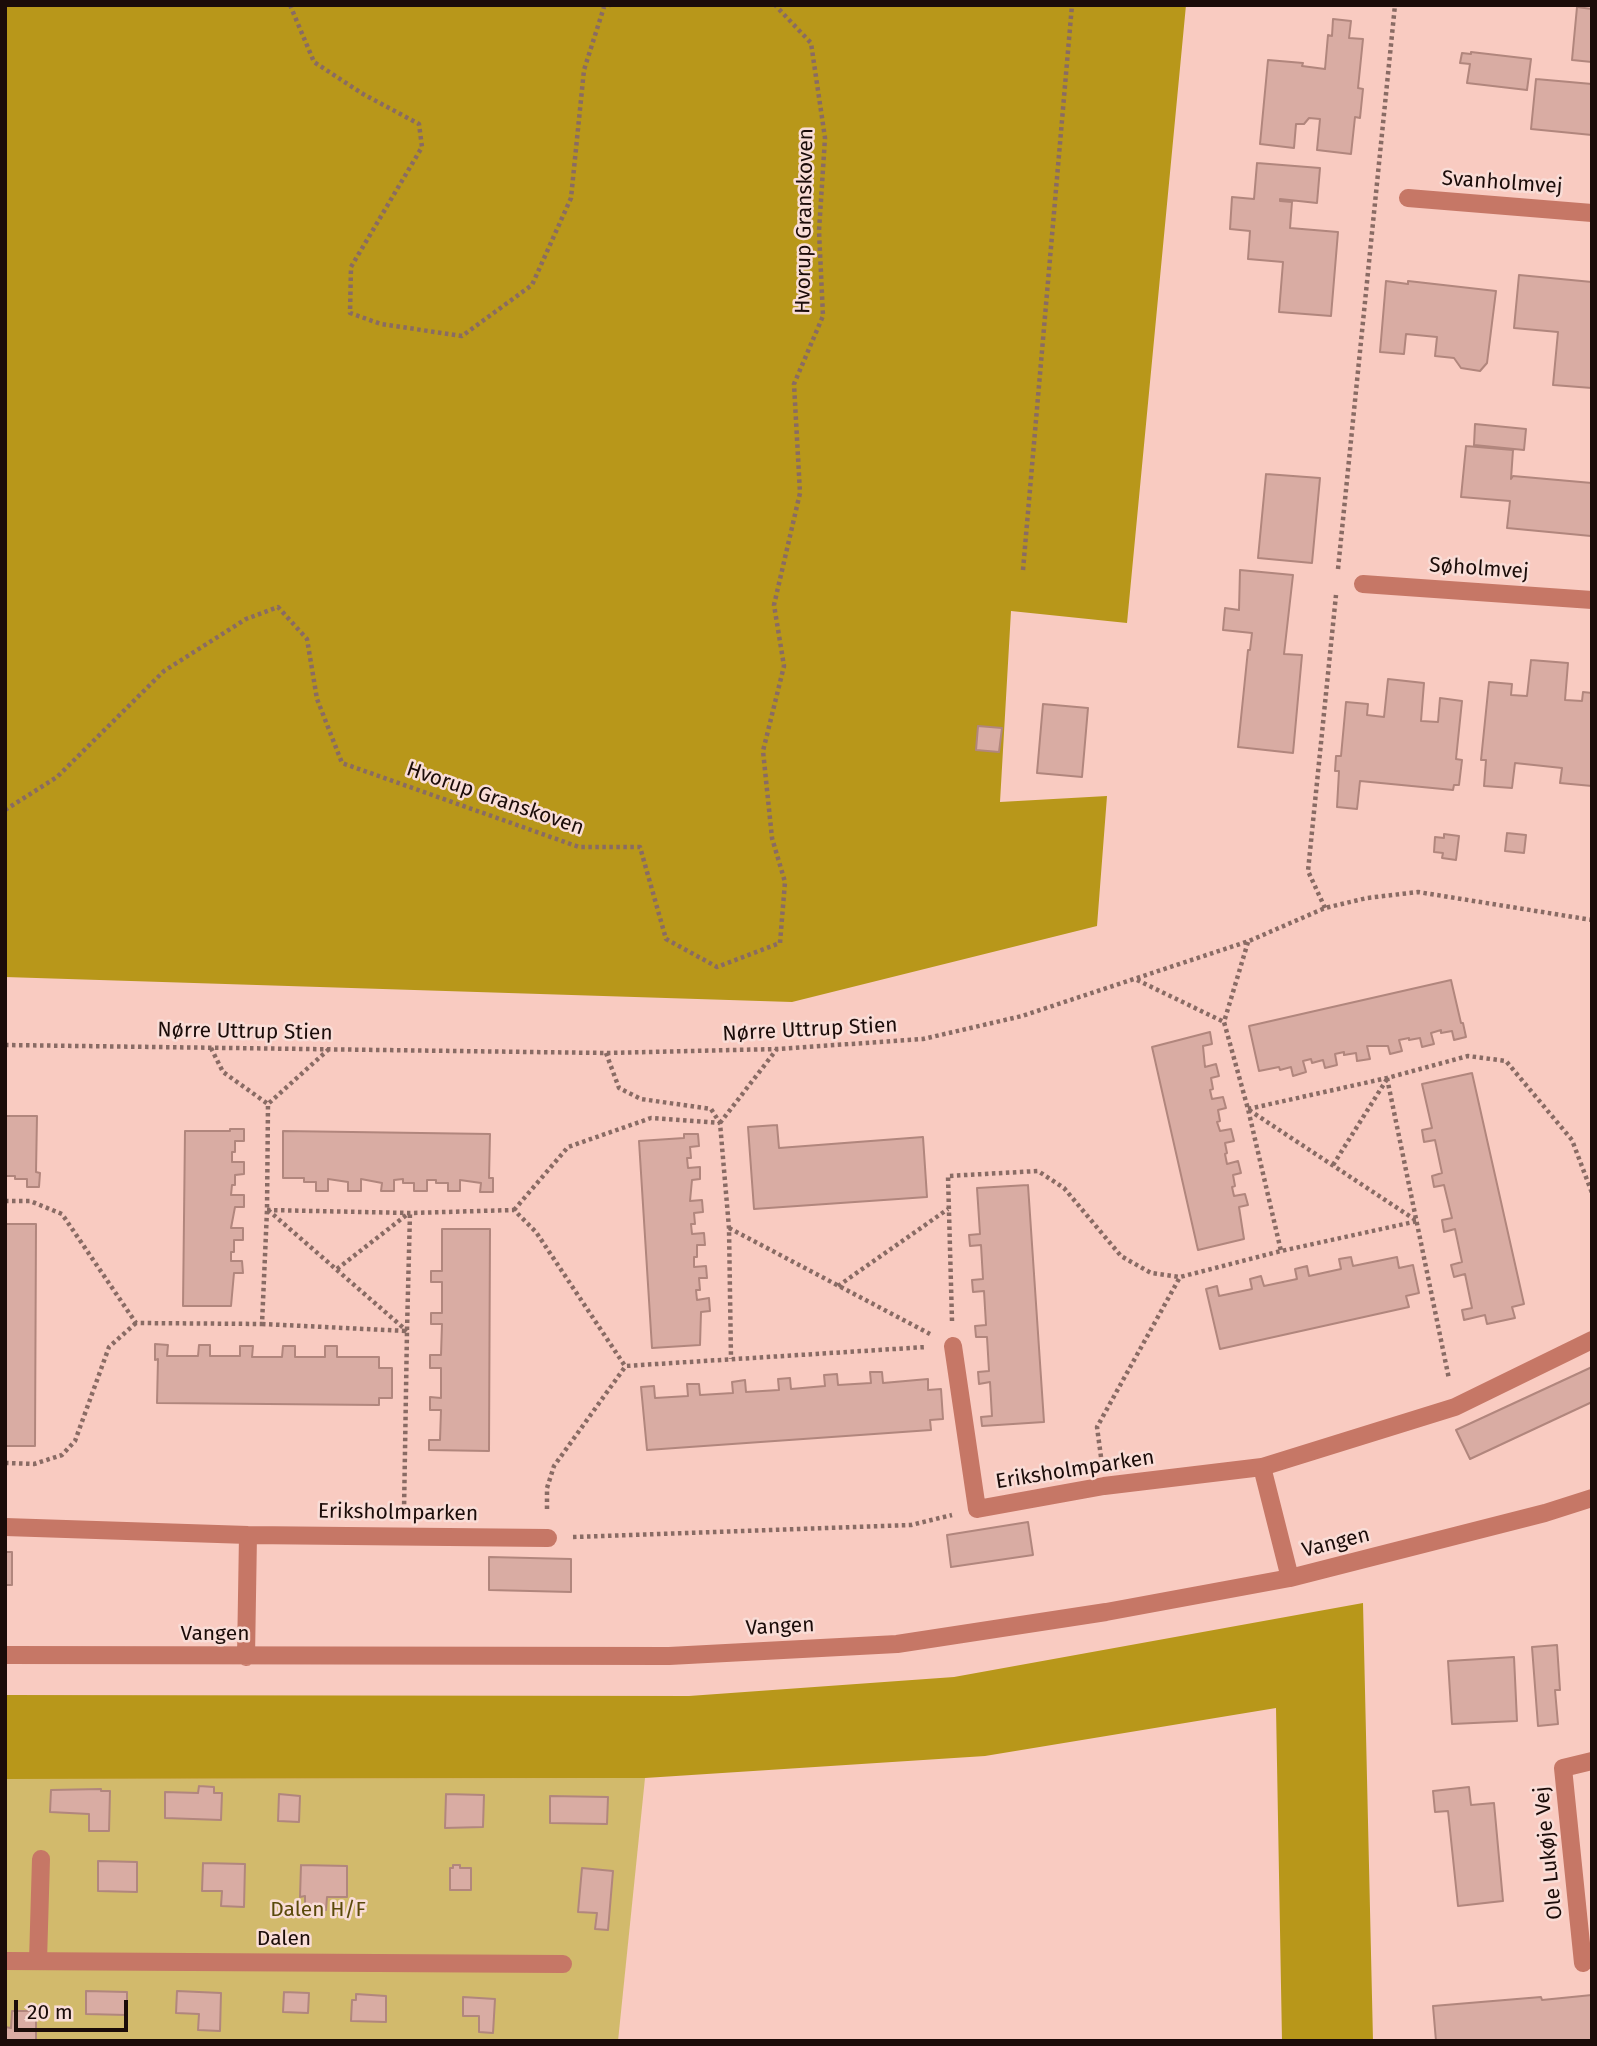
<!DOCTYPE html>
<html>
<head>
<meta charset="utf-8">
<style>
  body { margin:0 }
  #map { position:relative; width:1597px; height:2046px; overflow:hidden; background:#f9cbc1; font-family:"Fira Sans",sans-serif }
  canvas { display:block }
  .frame { position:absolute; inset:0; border:7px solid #1b0c09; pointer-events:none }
  .scale { position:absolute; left:14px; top:2000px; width:114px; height:32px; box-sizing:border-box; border:4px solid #1b0c09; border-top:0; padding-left:9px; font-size:21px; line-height:24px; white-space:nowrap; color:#1b0c09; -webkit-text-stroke:5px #f9ddd7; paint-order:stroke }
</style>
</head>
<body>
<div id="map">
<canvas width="1597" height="2046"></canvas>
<div class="frame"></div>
<div class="scale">20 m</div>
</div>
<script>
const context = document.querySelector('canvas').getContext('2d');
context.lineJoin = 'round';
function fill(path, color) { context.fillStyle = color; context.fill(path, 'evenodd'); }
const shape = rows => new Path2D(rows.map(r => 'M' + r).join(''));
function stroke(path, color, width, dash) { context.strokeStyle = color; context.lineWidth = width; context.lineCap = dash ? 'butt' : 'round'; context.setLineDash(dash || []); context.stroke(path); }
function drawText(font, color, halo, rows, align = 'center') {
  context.font = font + ' "Fira Sans",sans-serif'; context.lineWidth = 5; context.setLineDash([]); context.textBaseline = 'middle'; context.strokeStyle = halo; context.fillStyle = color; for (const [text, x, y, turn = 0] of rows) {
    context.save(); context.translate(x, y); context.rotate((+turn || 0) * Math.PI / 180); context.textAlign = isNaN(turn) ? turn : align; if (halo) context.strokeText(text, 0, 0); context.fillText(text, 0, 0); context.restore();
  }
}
fill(shape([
  [645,1778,618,2041,5,2041,5,1779]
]), '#d2ba6c');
fill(shape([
  [5,5,1186,5,1127,623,1011,611,1000,802,1107,796,1097,926,792,1002,5,977],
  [1363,1603,1373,2041,1282,2041,1276,1708,985,1756,645,1778,5,1779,5,1695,689,1696,954,1677]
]), '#b8971a');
const building = shape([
  [1577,7,1592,9,1592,62,1572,60,1577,7],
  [1333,19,1351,21,1349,38,1363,39,1358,88,1363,89,1360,118,1355,117,1351,154,1317,150,1320,119,1309,118,1304,124,1296,124,1294,148,1260,144,1268,60,1303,63,1302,66,1325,69,1328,35,1332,36,1333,19],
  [1471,52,1531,59,1527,90,1467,83,1470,64,1460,63,1462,53,1471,54,1471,52],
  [1536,79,1592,84,1592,135,1531,129,1536,79],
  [1257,163,1320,168,1317,203,1280,199,1280,201,1292,202,1290,228,1338,232,1331,316,1279,312,1283,262,1248,259,1250,231,1230,229,1232,197,1254,199,1257,163],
  [1519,275,1592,282,1592,388,1553,385,1558,332,1514,328,1519,275],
  [1386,281,1408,284,1408,281,1496,291,1487,363,1480,371,1461,368,1454,358,1435,356,1437,337,1406,334,1404,354,1380,352,1386,281],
  [1475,424,1526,429,1524,450,1474,445,1475,424],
  [1466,446,1513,450,1511,479,1513,476,1592,483,1591,536,1507,528,1510,501,1461,497,1466,446],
  [1266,474,1320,478,1312,563,1258,558,1266,474],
  [1240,570,1293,575,1284,654,1302,655,1293,753,1238,747,1248,650,1250,650,1252,633,1223,630,1225,608,1239,610,1240,570],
  [1531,660,1568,663,1565,700,1582,701,1583,692,1592,693,1592,786,1560,783,1562,768,1515,763,1512,788,1484,786,1486,760,1481,760,1489,682,1512,684,1511,695,1527,696,1531,660],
  [1388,679,1424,683,1421,721,1438,722,1440,698,1462,701,1456,759,1462,760,1459,785,1454,785,1453,790,1360,781,1357,809,1337,807,1339,771,1335,771,1336,756,1341,756,1346,702,1368,704,1367,715,1384,717,1388,679],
  [1043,704,1088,708,1082,777,1037,773,1043,704],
  [978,726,1002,728,999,752,976,750,978,726],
  [1507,833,1526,835,1524,853,1505,851,1507,833],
  [1444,834,1459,836,1456,860,1442,858,1443,853,1434,852,1435,837,1444,838,1444,834],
  [1451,980,1461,1023,1463,1023,1466,1037,1454,1040,1452,1031,1441,1033,1441,1030,1431,1033,1434,1044,1422,1047,1420,1038,1409,1040,1409,1038,1399,1040,1402,1051,1390,1054,1388,1046,1367,1046,1370,1059,1357,1061,1356,1053,1344,1055,1344,1052,1335,1054,1337,1065,1325,1068,1323,1060,1312,1063,1311,1059,1303,1061,1306,1072,1293,1076,1291,1067,1280,1070,1279,1067,1259,1071,1249,1026,1451,980],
  [1210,1032,1212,1044,1203,1046,1205,1067,1216,1064,1219,1076,1211,1078,1213,1089,1210,1090,1212,1099,1223,1097,1226,1108,1218,1110,1220,1121,1217,1122,1220,1131,1231,1129,1234,1141,1225,1143,1227,1153,1225,1154,1227,1164,1238,1161,1241,1173,1233,1175,1235,1186,1232,1187,1234,1196,1245,1194,1248,1205,1239,1207,1244,1239,1198,1250,1152,1047,1210,1032],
  [1472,1073,1524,1304,1512,1307,1515,1318,1487,1324,1485,1315,1464,1320,1462,1310,1472,1308,1465,1274,1454,1277,1451,1265,1462,1262,1455,1229,1444,1232,1442,1220,1452,1218,1444,1185,1434,1187,1432,1176,1442,1173,1435,1140,1424,1142,1422,1130,1432,1128,1422,1084,1472,1073],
  [5,1116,37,1116,36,1172,40,1173,39,1187,27,1187,27,1179,15,1179,15,1176,6,1176,5,1187,5,1116],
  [777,1125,779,1148,923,1137,927,1197,754,1209,748,1127,777,1125],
  [230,1129,244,1129,244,1141,235,1141,235,1152,232,1152,232,1162,244,1162,244,1174,235,1175,235,1185,232,1185,231,1195,244,1195,244,1207,235,1207,231,1228,243,1228,243,1240,234,1240,234,1252,231,1252,231,1261,242,1261,243,1273,234,1273,231,1306,183,1306,185,1131,230,1131,230,1129],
  [283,1131,490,1134,489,1178,493,1178,493,1192,480,1192,481,1183,460,1180,460,1191,448,1191,448,1183,436,1183,436,1180,427,1180,427,1191,414,1191,414,1183,403,1183,403,1179,394,1180,394,1191,381,1191,382,1183,361,1179,361,1191,348,1191,348,1182,328,1179,328,1191,316,1191,316,1182,304,1182,304,1178,283,1178,283,1131],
  [684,1134,698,1134,699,1146,690,1147,691,1158,687,1158,688,1168,700,1167,700,1179,692,1180,690,1201,702,1200,703,1212,694,1213,695,1224,691,1224,692,1234,704,1233,705,1245,697,1245,697,1257,694,1257,694,1267,706,1266,707,1278,699,1278,700,1290,696,1290,697,1300,709,1298,710,1311,701,1312,700,1345,652,1348,639,1141,684,1138,684,1134],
  [1028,1185,1044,1422,982,1426,981,1417,992,1416,990,1382,979,1384,978,1372,989,1371,987,1337,976,1337,975,1326,986,1325,984,1291,973,1292,972,1280,983,1279,981,1245,970,1246,969,1235,980,1234,977,1188,1028,1185],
  [5,1224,36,1224,35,1446,5,1446,5,1224],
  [442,1229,490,1229,489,1451,429,1450,429,1440,440,1440,441,1410,430,1410,430,1397,441,1398,441,1368,430,1368,430,1355,441,1355,442,1324,431,1324,431,1313,442,1313,442,1282,431,1282,431,1271,442,1271,442,1229],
  [1351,1257,1353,1266,1397,1257,1399,1268,1413,1265,1419,1293,1406,1296,1409,1307,1220,1349,1206,1289,1217,1286,1219,1296,1252,1289,1250,1279,1261,1276,1264,1286,1297,1279,1295,1269,1307,1266,1309,1276,1341,1269,1339,1259,1351,1257],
  [155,1344,168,1345,167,1356,198,1356,199,1345,210,1345,210,1356,240,1356,240,1346,253,1346,252,1357,282,1357,283,1346,295,1346,295,1357,325,1357,325,1346,337,1346,337,1357,379,1357,379,1368,392,1368,392,1398,379,1398,379,1405,157,1403,158,1359,155,1360,155,1344],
  [1592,1367,1592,1402,1470,1459,1456,1430,1592,1367],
  [870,1372,882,1372,883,1383,928,1379,928,1390,941,1389,943,1419,930,1420,931,1430,647,1450,641,1387,654,1386,655,1398,688,1396,687,1384,699,1384,700,1395,733,1393,732,1382,745,1380,746,1392,779,1390,778,1379,790,1378,791,1389,825,1386,824,1375,837,1374,838,1385,871,1383,870,1372],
  [1028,1522,1033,1555,951,1567,947,1535,1028,1522],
  [5,1552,12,1552,12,1585,5,1585,5,1552],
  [489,1557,571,1559,571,1592,489,1590,489,1557],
  [1557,1645,1560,1690,1555,1690,1558,1724,1538,1726,1532,1647,1557,1645],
  [1514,1657,1517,1721,1452,1724,1448,1661,1514,1657],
  [199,1786,214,1787,214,1793,222,1793,221,1820,165,1818,165,1792,198,1793,199,1786],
  [1469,1787,1471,1805,1494,1803,1503,1901,1458,1906,1448,1811,1435,1812,1433,1791,1469,1787],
  [101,1789,101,1791,110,1791,109,1831,89,1831,89,1814,50,1812,51,1790,101,1789],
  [279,1794,300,1796,299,1822,278,1821,279,1794],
  [446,1794,484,1795,483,1827,445,1828,446,1794],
  [550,1796,608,1797,607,1824,550,1823,550,1796],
  [98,1861,137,1862,137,1892,98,1891,98,1861],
  [203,1863,245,1864,244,1907,221,1906,222,1891,202,1891,203,1863],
  [301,1865,347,1866,347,1897,327,1897,326,1910,305,1909,305,1896,300,1897,301,1865],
  [453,1865,460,1865,460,1868,471,1868,471,1890,450,1890,450,1868,453,1868,453,1865],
  [582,1868,613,1871,608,1930,595,1929,597,1913,578,1912,582,1868],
  [86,1991,127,1992,127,2015,86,2014,86,1991],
  [177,1991,221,1993,220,2031,198,2030,199,2014,176,2013,177,1991],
  [284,1992,309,1993,308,2013,283,2012,284,1992],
  [356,1994,386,1996,386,2022,351,2021,352,2000,356,2000,356,1994],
  [1592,1995,1592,2041,1436,2041,1433,2006,1541,1997,1542,2000,1592,1995],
  [463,1997,495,1999,493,2033,479,2032,479,2016,463,2016,463,1997],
  [12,2011,36,2011,36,2041,5,2041,5,2027,11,2028,12,2011]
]);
fill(building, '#d9aca3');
stroke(building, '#b1867d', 2);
stroke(shape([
  [290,5,314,62,363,94,419,124,422,147,351,267,350,313,381,324,462,336,532,285,571,198,584,70,604,7,610,5],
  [1338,569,1395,5],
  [1023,570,1072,5],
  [5,810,57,777,164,671,246,619,278,607,307,639,317,699,342,763,579,847,640,847,666,939,717,967,780,943,785,882,772,838,763,751,784,666,774,605,800,493,794,384,823,316,819,231,825,138,811,43,775,5],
  [1325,908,1308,871,1336,595],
  [1248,942,1224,1022,1248,1109,1281,1251],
  [1137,980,1224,1022],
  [5,1045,606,1053,777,1049,923,1039,1022,1016,1249,941,1325,908,1367,898,1418,892,1592,920],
  [211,1048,223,1072,268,1104],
  [606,1053,619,1088,641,1099,711,1109,720,1123,729,1228,731,1359],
  [1387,1078,1449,1379],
  [1248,1109,1387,1078,1468,1056,1506,1061,1572,1140,1592,1193],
  [1249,1110,1417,1221],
  [720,1123,777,1049],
  [1333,1165,1387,1079],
  [5,1201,30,1201,62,1214,136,1323,262,1324,267,1210,268,1104,329,1049],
  [267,1210,410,1213,514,1210,536,1232,625,1366,926,1347],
  [268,1210,407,1331],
  [514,1210,568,1147,651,1118,720,1123],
  [729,1228,930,1334],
  [337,1269,409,1213],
  [838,1286,948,1209],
  [952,1321,948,1176,1038,1171,1064,1188,1121,1256,1151,1273,1180,1277,1281,1251,1418,1221],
  [262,1324,407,1331,404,1511],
  [407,1330,410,1213],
  [1101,1457,1097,1427,1180,1277],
  [5,1463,34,1464,62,1455,75,1441,109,1347,136,1323],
  [547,1509,547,1488,554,1466,625,1367],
  [573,1537,911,1525,952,1515]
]), '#896b64', 4.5, [3.5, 3.5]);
stroke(shape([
  [1408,198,1592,213],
  [1363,584,1592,600],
  [953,1346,977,1509,1104,1486,1262,1467,1455,1407,1592,1340],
  [1262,1467,1290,1578],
  [5,1527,248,1535,548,1538],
  [5,1655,669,1656,897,1644,1106,1612,1290,1578,1545,1513,1592,1498],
  [246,1657,248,1535],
  [5,1961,563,1964],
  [38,1961,41,1859],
  [1583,1963,1563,1768,1592,1761]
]), '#c67766', 18);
drawText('21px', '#1b0c09', '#f9ddd7', [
  ["Svanholmvej",1502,183,4],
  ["Hvorup Granskoven",805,221,-89],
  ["Søholmvej",1479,569,4],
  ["Hvorup Granskoven",495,799,19],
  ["Nørre Uttrup Stien",810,1030,-3],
  ["Nørre Uttrup Stien",245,1032,1],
  ["Eriksholmparken",1075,1470,-9],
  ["Eriksholmparken",398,1513,1],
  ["Vangen",1336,1543,-14],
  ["Vangen",780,1627,-3],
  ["Vangen",215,1634],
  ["Ole Lukøje Vej",1549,1853,-96],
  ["Dalen",284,1939]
]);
drawText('21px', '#5a490a', '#f9ddd7', [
  ["Dalen H/F",318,1910]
]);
</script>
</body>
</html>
